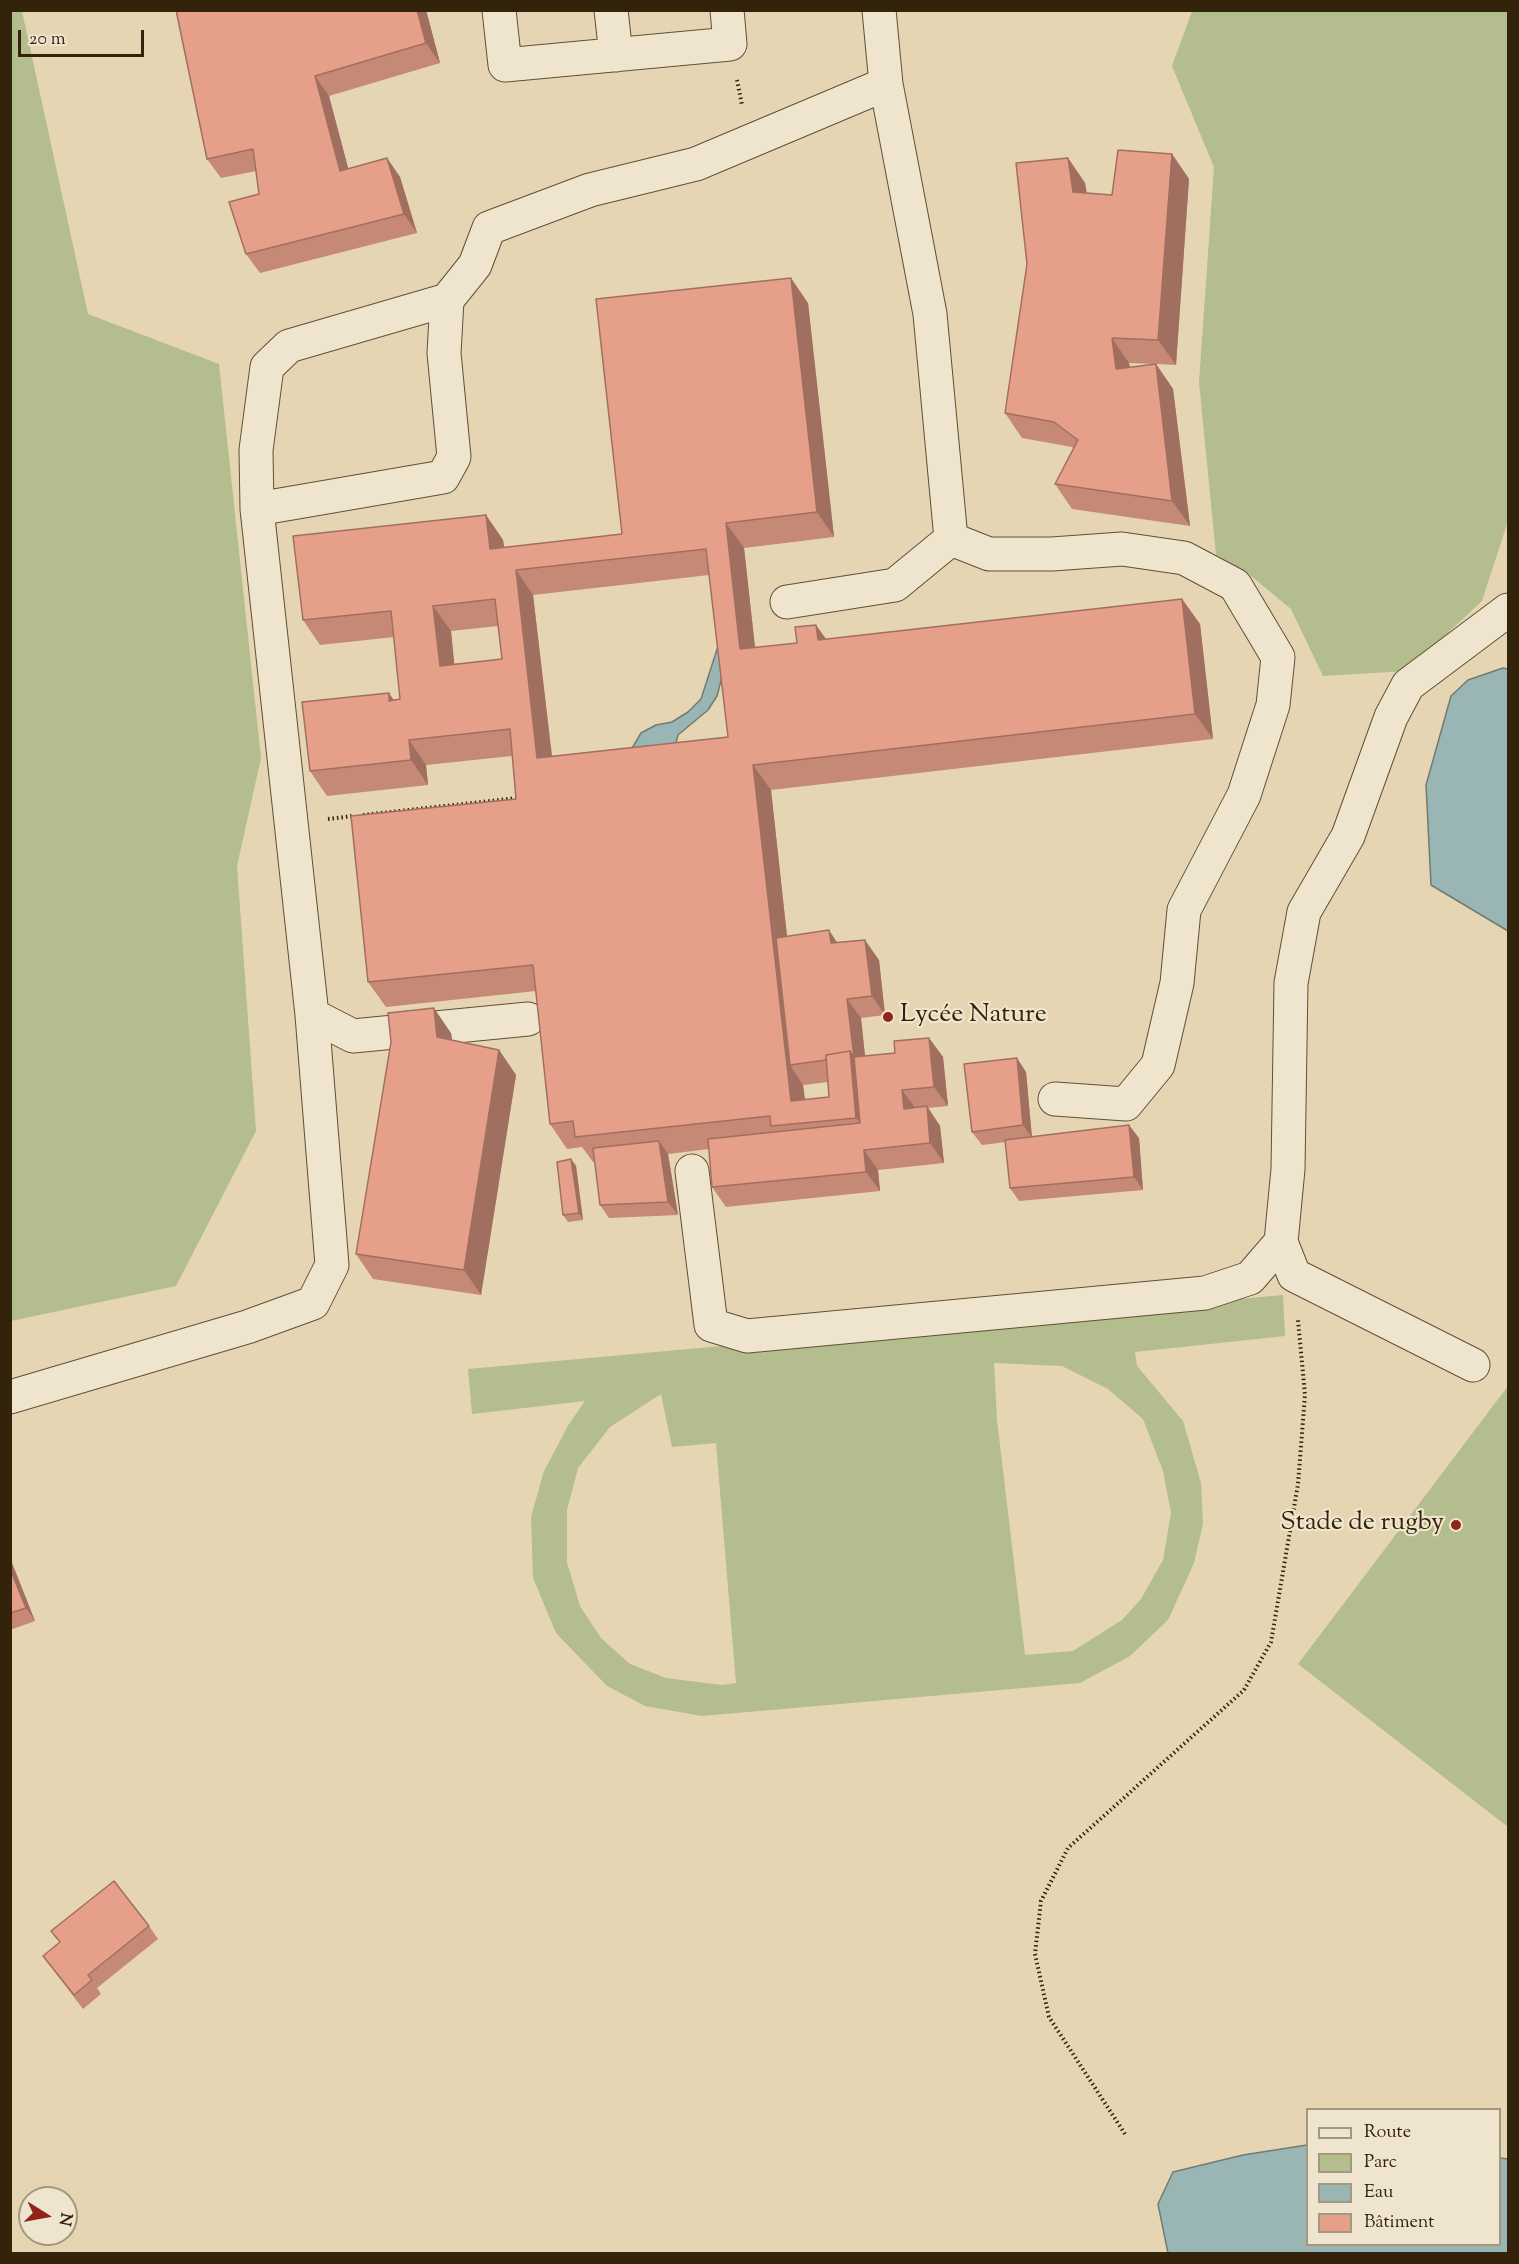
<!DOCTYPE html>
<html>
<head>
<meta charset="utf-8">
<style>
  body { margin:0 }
  #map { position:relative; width:1519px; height:2264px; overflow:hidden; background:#e6d5b2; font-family:"Sorts Mill Goudy",serif }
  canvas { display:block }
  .frame { position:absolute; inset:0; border:12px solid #33230b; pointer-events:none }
  .legend { position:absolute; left:1306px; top:2108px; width:195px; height:138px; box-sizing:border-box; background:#efe4cd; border:2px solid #a4977f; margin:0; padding:8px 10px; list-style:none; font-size:18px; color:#33230b }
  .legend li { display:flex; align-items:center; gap:12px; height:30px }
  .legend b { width:30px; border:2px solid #a4977f }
  .north { position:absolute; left:18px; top:2186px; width:60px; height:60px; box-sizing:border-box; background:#efe4cd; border:2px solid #a4977f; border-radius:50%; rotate:101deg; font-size:16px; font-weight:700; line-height:24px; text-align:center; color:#33230b }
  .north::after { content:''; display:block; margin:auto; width:21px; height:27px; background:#8f2418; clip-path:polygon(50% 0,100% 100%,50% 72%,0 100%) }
  .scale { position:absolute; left:18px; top:30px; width:126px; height:27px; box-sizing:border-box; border:3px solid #33230b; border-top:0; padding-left:8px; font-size:18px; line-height:21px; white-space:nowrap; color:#33230b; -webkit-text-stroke:4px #efe4cd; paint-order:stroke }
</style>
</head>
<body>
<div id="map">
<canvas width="1519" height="2264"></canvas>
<div class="frame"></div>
<ul class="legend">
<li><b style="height:8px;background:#efe4cd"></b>Route</li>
<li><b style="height:16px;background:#b3bd8d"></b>Parc</li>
<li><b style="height:16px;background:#99b6b5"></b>Eau</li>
<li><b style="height:16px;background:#e69f89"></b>Bâtiment</li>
</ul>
<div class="north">N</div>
<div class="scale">20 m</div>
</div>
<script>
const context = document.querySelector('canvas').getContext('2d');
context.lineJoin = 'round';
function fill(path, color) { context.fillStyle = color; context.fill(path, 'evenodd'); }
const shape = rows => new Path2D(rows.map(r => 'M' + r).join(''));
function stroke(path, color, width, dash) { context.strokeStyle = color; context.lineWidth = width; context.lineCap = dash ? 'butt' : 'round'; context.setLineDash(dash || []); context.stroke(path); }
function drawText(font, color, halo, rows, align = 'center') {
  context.font = font + ' "Sorts Mill Goudy",serif'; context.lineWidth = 4.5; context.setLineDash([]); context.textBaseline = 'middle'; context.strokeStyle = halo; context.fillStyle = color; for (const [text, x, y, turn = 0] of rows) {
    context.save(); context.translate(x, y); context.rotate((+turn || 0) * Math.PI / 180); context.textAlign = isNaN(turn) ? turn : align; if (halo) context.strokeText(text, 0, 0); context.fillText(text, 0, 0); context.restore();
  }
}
fill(shape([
  [10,11,22,11,88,314,219,364,261,758,237,866,256,1131,176,1286,11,1321],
  [1192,11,1508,11,1508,521,1482,601,1407,671,1323,676,1291,609,1245,571,1216,555,1199,382,1214,167,1172,66],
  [1283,1295,1285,1336,1135,1352,1137,1366,1183,1421,1201,1483,1203,1524,1194,1563,1168,1620,1130,1656,1080,1683,702,1716,645,1706,607,1686,556,1633,533,1578,531,1517,544,1471,569,1424,585,1401,472,1414,468,1369],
  [994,1363,1062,1366,1108,1389,1143,1419,1163,1471,1171,1513,1163,1560,1141,1599,1122,1620,1073,1651,1025,1655,997,1420],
  [661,1394,672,1447,716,1443,736,1683,722,1685,666,1678,630,1664,601,1638,580,1606,567,1563,567,1510,578,1468,610,1427],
  [1508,1386,1508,1827,1298,1664]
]), '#b3bd8d');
const water = shape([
  [721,637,722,677,717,696,708,710,678,735,672,758,631,750,641,733,656,725,672,722,688,712,701,699,721,637],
  [1503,668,1508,669,1508,931,1431,885,1426,785,1451,696,1468,680,1503,668],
  [1307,2145,1308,2244,1500,2244,1500,2158,1508,2159,1508,2253,1168,2253,1158,2204,1173,2172,1243,2155,1307,2145]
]);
fill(water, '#99b6b5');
stroke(water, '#707b71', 1.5);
const minor = shape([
  [499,10,505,65,730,44,727,10],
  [611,10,616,55],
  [447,300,444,353,454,457,443,477,257,509,256,450,267,367,289,346,447,300,475,265,489,228,590,190,696,164,886,84],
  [951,539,989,554,1052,554,1122,549,1184,558,1235,585,1278,657,1273,705,1244,795,1184,910,1177,983,1158,1065,1126,1104,1055,1099],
  [787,602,895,585,951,539,930,314,886,84,879,10],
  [312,1015,353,1036,528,1019],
  [692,1171,711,1325,747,1336,1205,1293,1250,1278,1281,1242],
  [1473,1365,1294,1275,1281,1242,1288,1169,1291,983,1304,912,1348,836,1391,717,1408,685,1508,610],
  [10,1397,247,1327,313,1303,332,1265,312,1015,257,509]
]);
stroke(minor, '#605035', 35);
stroke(shape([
  [737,80,742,105],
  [363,815,517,798],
  [328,819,353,816],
  [1125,2134,1049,2017,1035,1954,1041,1901,1068,1848,1244,1690,1271,1642,1298,1484,1305,1395,1298,1320]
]), '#33230b', 4, [1.5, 3]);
stroke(minor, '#efe4cd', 33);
fill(shape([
  [176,10,426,10,440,63,329,96,348,169,387,158,400,177,417,233,260,273,246,254,259,194,256,171,221,178,207,159],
  [1172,154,1189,179,1176,365,1156,364,1173,389,1190,526,1072,509,1055,484,1073,448,1072,447,1022,438,1005,413,1068,158,1085,183,1087,193,1112,195],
  [1129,363,1154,364,1130,367],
  [808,303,834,537,744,548,755,648,1182,599,1200,624,1213,739,771,790,787,936,838,943,879,960,885,1015,861,1018,865,1056,895,1053,929,1038,943,1057,948,1106,928,1108,940,1126,944,1163,878,1170,880,1191,726,1207,712,1187,709,1149,668,1154,678,1215,609,1218,600,1205,595,1162,593,1162,582,1147,567,1149,550,1124,536,991,386,1007,368,982,516,799,512,756,426,765,428,785,327,796,310,771,394,700,400,699,394,637,320,645,303,620,486,515,503,540,504,548,622,534],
  [709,575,728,737,552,756,533,595],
  [498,626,502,659,454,664,451,631],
  [828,1082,829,1097,805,1100,803,1085],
  [451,1033,452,1040,499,1050,516,1075,481,1295,373,1279,356,1254],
  [1026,1072,1032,1137,1139,1138,1143,1190,1019,1201,1010,1188,1006,1142,982,1145,972,1132],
  [571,1159,576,1166,583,1220,568,1222,563,1215],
  [10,1558,35,1621,10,1630],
  [149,1926,158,1939,97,1988,101,1994,83,2009,43,1956]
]), '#c68976');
fill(shape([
  [417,10,426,10,440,63,426,43],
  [315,76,329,96,354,190,340,171],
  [1172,154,1189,179,1176,365,1158,340],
  [387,158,400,177,417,233,404,214],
  [1068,158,1085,183,1090,217,1073,192],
  [791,278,808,303,834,537,817,512],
  [1112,338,1129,363,1134,394,1116,369],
  [1156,364,1173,389,1190,526,1172,501],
  [486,515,503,540,508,574,490,549],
  [726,523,744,548,758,674,740,649],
  [516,570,533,595,555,783,537,758],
  [1182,599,1200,624,1213,739,1195,714],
  [433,606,451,631,457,691,440,666],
  [816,625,834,650,818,640],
  [389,693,406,718,389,701],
  [409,740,426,765,428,785,411,760],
  [753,765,771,790,801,1064,790,1065,803,1085,808,1123,791,1101],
  [829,930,842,950,831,943],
  [865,940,879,960,885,1015,872,996],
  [847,999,861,1018,874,1143,856,1118,850,1051],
  [434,1008,451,1033,455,1062,437,1037],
  [929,1038,943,1057,948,1106,934,1087],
  [499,1050,516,1075,481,1295,464,1270],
  [1017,1058,1026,1072,1032,1138,1023,1125],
  [902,1090,916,1109,904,1109],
  [927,1106,940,1126,944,1163,930,1143],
  [1129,1125,1139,1138,1143,1190,1134,1177],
  [659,1141,668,1154,678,1215,668,1202],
  [864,1150,878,1170,880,1191,866,1172],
  [571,1159,576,1166,583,1220,579,1213],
  [10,1558,35,1621,26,1608,10,1569]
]), '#a16f60');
const building = shape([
  [176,10,417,10,426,43,315,76,340,171,387,158,404,214,246,254,229,202,259,194,253,149,207,159,176,10],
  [1118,150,1172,154,1158,340,1112,338,1116,369,1156,364,1172,501,1055,484,1078,440,1054,422,1005,413,1027,264,1016,163,1068,158,1073,192,1112,195,1118,150],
  [791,278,817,512,726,523,740,649,797,643,795,627,816,625,818,640,1182,599,1195,714,753,765,791,1101,829,1097,826,1055,850,1051,856,1118,771,1126,770,1116,575,1137,573,1121,550,1124,533,965,368,982,351,816,516,799,510,729,409,740,411,760,310,771,302,702,389,693,389,701,400,699,391,611,303,620,293,536,486,515,490,549,622,534,596,299,791,278],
  [706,549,728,737,537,758,516,570,706,549],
  [495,599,502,659,440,666,433,606,495,599],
  [829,930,831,943,865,940,872,996,847,999,854,1057,850,1051,826,1055,826,1060,790,1065,776,938,829,930],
  [434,1008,437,1037,499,1050,464,1270,356,1254,391,1042,388,1013,434,1008],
  [929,1038,934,1087,902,1090,904,1109,927,1106,930,1143,864,1150,866,1172,712,1187,708,1139,860,1123,854,1057,895,1053,894,1041,929,1038],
  [1017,1058,1023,1125,972,1132,964,1064,1017,1058],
  [1129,1125,1134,1177,1010,1188,1005,1140,1129,1125],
  [659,1141,668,1202,600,1205,593,1148,659,1141],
  [571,1159,579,1213,563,1215,557,1162,571,1159],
  [10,1569,26,1608,10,1613,10,1569],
  [114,1881,149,1926,88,1975,92,1980,74,1995,43,1956,60,1942,51,1931,114,1881]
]);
fill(building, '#e69f89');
stroke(building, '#a16f60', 1.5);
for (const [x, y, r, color] of [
  [888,1017,6,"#8f2418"],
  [1456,1525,6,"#8f2418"]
]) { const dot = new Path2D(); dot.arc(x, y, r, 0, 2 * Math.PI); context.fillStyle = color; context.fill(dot); stroke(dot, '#efe4cd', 2); }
drawText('26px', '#33230b', '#efe4cd', [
  ["Lycée Nature",900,1017],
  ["Stade de rugby",1444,1525,"right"]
], 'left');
</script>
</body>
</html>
